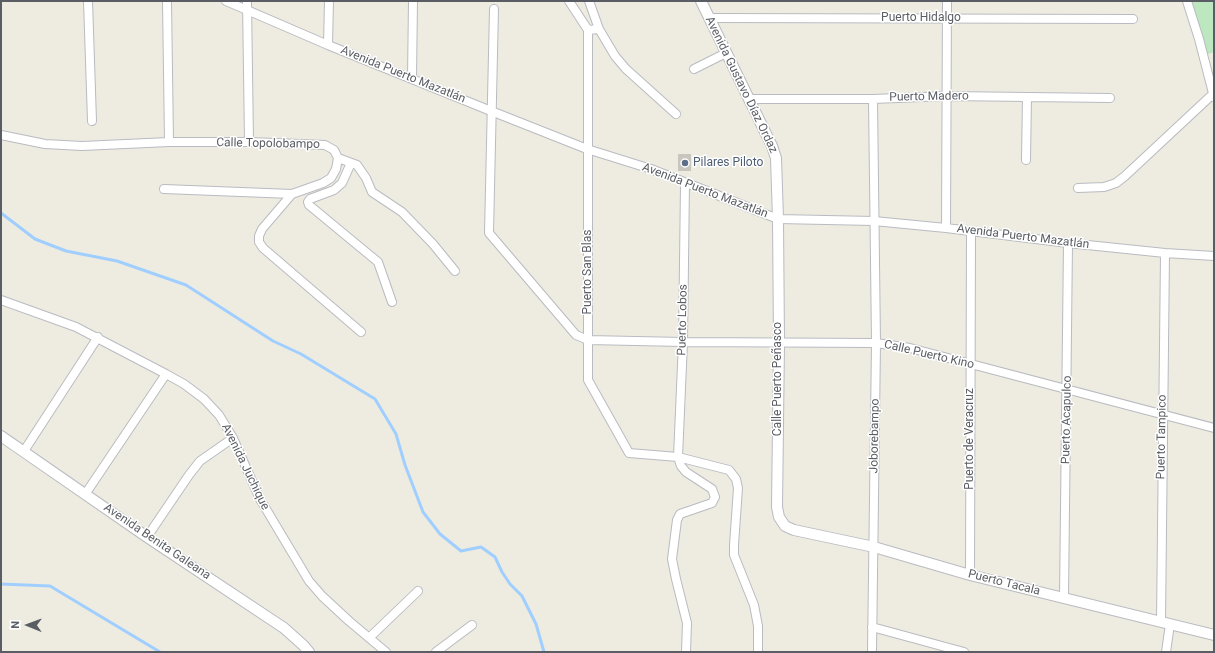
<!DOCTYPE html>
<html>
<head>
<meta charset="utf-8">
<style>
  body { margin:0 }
  #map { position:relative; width:1215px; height:653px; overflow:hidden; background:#eeece1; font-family:Roboto,sans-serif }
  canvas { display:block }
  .frame { position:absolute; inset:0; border:2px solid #5a5d63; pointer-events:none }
  .north { position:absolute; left:8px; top:605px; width:40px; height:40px; -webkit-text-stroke:3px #fff; paint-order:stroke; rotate:271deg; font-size:11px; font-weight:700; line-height:16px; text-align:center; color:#5a5d63 }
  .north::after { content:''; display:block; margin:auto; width:14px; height:18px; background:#5a5d63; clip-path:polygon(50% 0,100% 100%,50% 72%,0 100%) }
</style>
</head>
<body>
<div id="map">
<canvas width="1215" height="653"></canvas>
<div class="frame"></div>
<div class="north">N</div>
</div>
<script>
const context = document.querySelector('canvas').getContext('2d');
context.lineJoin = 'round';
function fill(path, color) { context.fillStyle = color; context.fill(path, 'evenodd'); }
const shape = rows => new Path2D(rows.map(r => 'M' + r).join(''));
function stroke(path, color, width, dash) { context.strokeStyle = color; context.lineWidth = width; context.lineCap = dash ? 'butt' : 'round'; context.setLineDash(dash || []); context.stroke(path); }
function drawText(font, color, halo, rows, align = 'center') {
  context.font = font + ' Roboto,sans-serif'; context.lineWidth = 3; context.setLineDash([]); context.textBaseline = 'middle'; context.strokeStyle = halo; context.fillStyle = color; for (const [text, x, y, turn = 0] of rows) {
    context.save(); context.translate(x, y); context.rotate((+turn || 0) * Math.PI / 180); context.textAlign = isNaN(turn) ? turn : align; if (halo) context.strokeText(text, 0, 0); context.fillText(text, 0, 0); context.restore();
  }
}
fill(shape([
  [1189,1,1214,1,1214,52,1206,55]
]), '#bce7bf');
stroke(shape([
  [1,213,35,239,66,251,117,261,186,285,273,341,301,354,375,399,396,434,405,465,423,512,440,534,461,551,481,547,495,557,502,572,510,584,522,596,536,624,544,652],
  [1,584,50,586,160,652]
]), '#a0cfff', 3);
fill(shape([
  [678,154,691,154,691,171,678,171]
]), '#c9c6be');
const minor = shape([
  [88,1,92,121],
  [167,1,169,142],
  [226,1,328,45,491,111,587,149,651,169,778,219,874,221,946,228,1068,243,1165,253,1214,256],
  [247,1,249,142],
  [569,1,588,30,599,29,615,56,626,69,676,114],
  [589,1,599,29],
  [1187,1,1199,39,1214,97],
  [494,9,489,233,576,335,588,340,683,342,876,343,910,348,1214,428],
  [709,18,1133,19],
  [588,30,588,380,629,453,678,457,729,470,736,479,738,488,734,545,734,555,754,605,758,626,758,652],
  [328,45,329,1],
  [694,69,726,53],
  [412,78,413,1],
  [749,99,873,99,947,96,1110,98],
  [1,135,45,144,82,146,169,142,249,142,325,145,334,150,338,158,336,169,331,178,323,183,292,194,164,189],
  [338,158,357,165,366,178,372,192,402,212,433,244,455,271],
  [1026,160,1027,97],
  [351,163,342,183,334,190,310,199,308,202,309,205,378,262,392,302],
  [685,183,683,342,678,457,681,466,686,472,712,489,715,497,712,503,680,514,677,520,672,559,676,579,687,623,686,652],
  [1078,188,1104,187,1116,183,1125,176,1213,94],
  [292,194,262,229,259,236,259,242,263,248,361,332],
  [946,228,947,1],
  [1,300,76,327,166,374,184,384,204,399,219,415,233,438,260,499,309,581,322,596,349,621,386,652],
  [24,451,98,337],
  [86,493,166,374],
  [147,537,189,475,200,461,233,438],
  [970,575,971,231],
  [1064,597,1068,243],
  [1161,621,1165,253],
  [872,627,964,652],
  [369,638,418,591],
  [436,652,472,625],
  [872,652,876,343,873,99],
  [1166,652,1170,624]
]);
const tertiary = shape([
  [701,1,772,146,776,158,778,219,779,343,777,507,779,517,785,526,794,530,874,547,970,575,1214,635],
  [1,436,147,537,284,628,303,645,309,652]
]);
stroke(minor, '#b9bbc1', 10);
stroke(tertiary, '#b9bbc1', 12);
stroke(minor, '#fff', 8);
stroke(tertiary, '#fff', 10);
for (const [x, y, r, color] of [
  [685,163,4,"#5c6f8a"]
]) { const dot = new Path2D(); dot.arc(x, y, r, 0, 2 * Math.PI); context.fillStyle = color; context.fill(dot); stroke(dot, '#fff', 1.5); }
drawText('12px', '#5a5d63', '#fff', [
  ["Puerto Hidalgo",921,18],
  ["Avenida Puerto Mazatlán",403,75,22],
  ["Avenida Gustavo Díaz Ordaz",741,85,64],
  ["Puerto Madero",929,97,-1],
  ["Calle Topolobampo",268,144,1],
  ["Avenida Puerto Mazatlán",705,191,21],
  ["Avenida Puerto Mazatlán",1023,237,7],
  ["Puerto San Blas",588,272,-90],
  ["Puerto Lobos",683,320,-89],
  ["Calle Puerto Kino",929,355,13],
  ["Calle Puerto Peñasco",778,379,-90],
  ["Puerto Acapulco",1067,420,-89],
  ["Joborebampo",875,436,-89],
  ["Puerto Tampico",1162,437,-89],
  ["Puerto de Veracruz",970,439,-90],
  ["Avenida Juchique",245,467,64],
  ["Avenida Benita Galeana",157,542,34],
  ["Puerto Tacala",1004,583,14]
]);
drawText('12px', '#4e5e75', '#fff', [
  ["Pilares Piloto",693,163]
], 'left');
</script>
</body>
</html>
